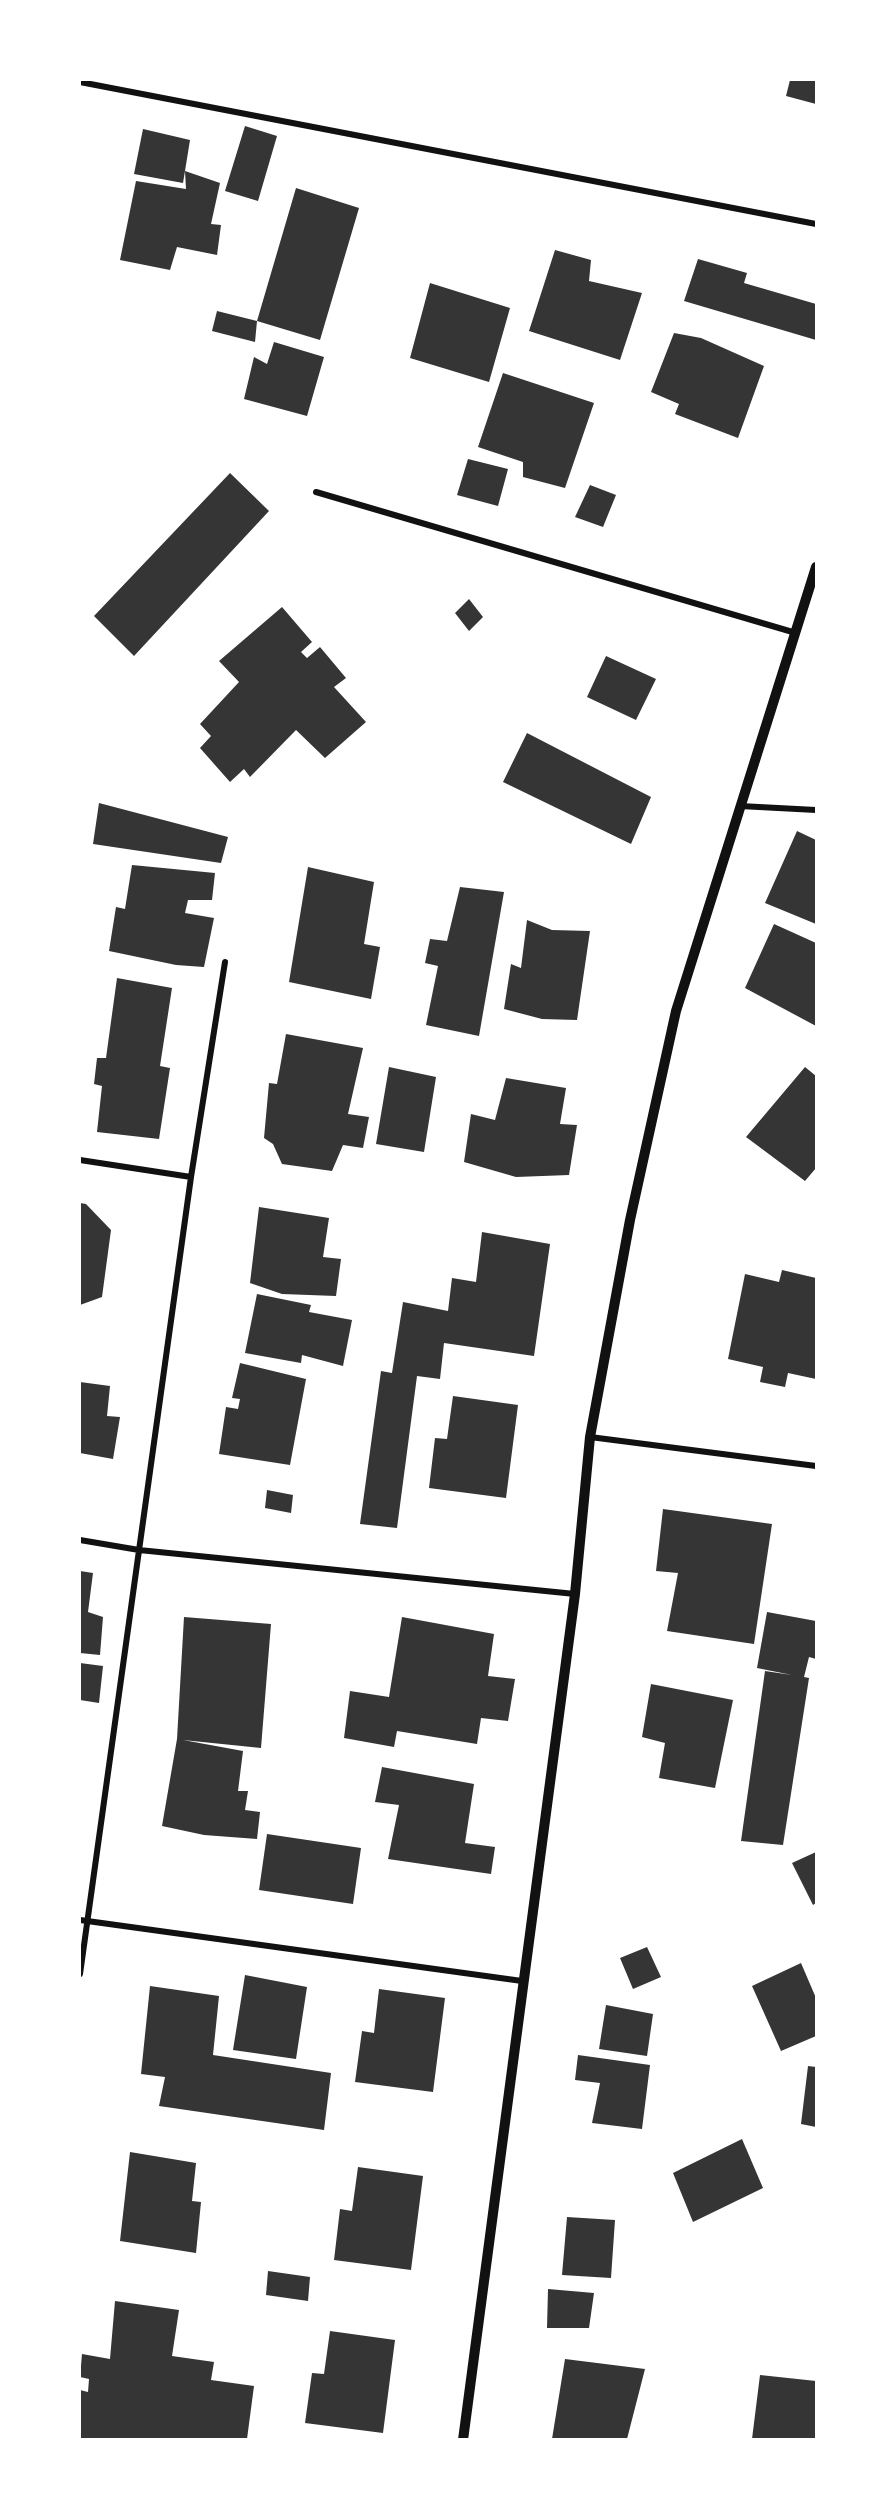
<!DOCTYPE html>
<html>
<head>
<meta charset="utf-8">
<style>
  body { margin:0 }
  #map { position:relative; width:896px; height:2519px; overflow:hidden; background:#fff; font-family:Roboto,sans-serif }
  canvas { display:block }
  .frame { position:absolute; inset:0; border:81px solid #fff; pointer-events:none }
</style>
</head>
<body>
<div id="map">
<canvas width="896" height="2519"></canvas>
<div class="frame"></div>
</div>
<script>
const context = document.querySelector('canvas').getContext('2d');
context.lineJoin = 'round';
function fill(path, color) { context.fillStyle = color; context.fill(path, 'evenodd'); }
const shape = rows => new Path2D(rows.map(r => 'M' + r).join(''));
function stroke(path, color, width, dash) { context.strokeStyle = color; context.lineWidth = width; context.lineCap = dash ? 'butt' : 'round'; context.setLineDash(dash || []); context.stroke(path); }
fill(shape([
  [790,80,816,80,816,104,786,96],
  [245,126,277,136,258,201,225,191],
  [143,129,190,140,185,171,220,183,211,224,221,225,217,255,177,247,170,270,120,260,136,181,186,189,185,171,183,183,134,174],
  [296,188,359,208,320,340,257,321],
  [555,250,591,260,589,281,642,293,620,360,529,331],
  [698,259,747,273,744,283,816,304,816,340,684,301],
  [430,283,510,308,489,382,410,358],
  [217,311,257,321,255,342,212,331],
  [674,333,701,338,764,366,738,438,675,414,679,404,651,392],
  [274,342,324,357,307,416,244,399,254,357,267,364],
  [503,373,594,403,565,488,523,477,523,462,478,447],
  [468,459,508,469,498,506,457,495],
  [230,473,269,511,134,656,94,616],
  [590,485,616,495,603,527,575,517],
  [469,599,483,617,469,631,455,613],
  [282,607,312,642,301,652,307,658,320,647,346,678,334,687,366,722,325,758,296,730,250,777,244,769,230,782,200,748,211,736,200,724,239,682,219,661],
  [606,656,656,679,636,720,587,697],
  [527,733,651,797,631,844,503,782],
  [99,803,228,837,221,863,93,844],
  [797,831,816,840,816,924,765,903],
  [132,865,215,873,212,900,188,900,185,913,214,918,204,967,176,965,109,951,116,907,125,909],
  [308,867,374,882,364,944,380,947,371,999,289,982],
  [460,887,504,892,479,1036,426,1025,438,966,425,963,430,939,447,941],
  [527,920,552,930,590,931,577,1020,542,1019,504,1009,511,964,521,968],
  [774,924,816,943,816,1026,745,988],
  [117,978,172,988,160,1066,170,1068,159,1139,97,1132,102,1086,94,1084,97,1058,106,1058],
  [286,1034,363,1048,348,1114,369,1117,363,1148,343,1145,332,1171,282,1164,273,1144,264,1138,269,1083,277,1084],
  [389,1067,436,1077,424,1152,376,1144],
  [805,1067,816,1076,816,1168,805,1181,746,1137],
  [506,1078,566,1088,560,1124,577,1125,569,1175,516,1177,464,1162,471,1114,495,1120],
  [80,1203,86,1204,111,1230,102,1297,80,1305],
  [259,1207,329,1218,323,1257,341,1259,336,1296,282,1294,250,1283],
  [482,1232,550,1244,534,1356,444,1343,440,1379,417,1376,397,1528,360,1524,381,1371,392,1373,403,1302,448,1311,452,1278,476,1282],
  [782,1270,816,1278,816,1379,788,1373,785,1387,760,1382,763,1367,728,1359,745,1274,779,1282],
  [257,1294,311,1305,309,1312,352,1320,343,1366,302,1355,301,1363,245,1353],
  [240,1363,306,1379,290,1465,219,1454,226,1407,238,1409,240,1399,232,1398],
  [80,1382,110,1386,107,1416,120,1417,113,1459,80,1453],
  [453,1396,518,1405,506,1498,429,1488,435,1438,447,1439],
  [267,1490,293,1495,291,1513,265,1508],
  [663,1509,772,1524,754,1644,667,1631,678,1573,656,1571],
  [80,1571,93,1573,88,1612,103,1617,100,1655,80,1653],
  [767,1612,816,1621,816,1659,809,1657,804,1677,809,1678,783,1845,741,1841,765,1671,792,1675,757,1668],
  [184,1617,271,1624,261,1748,183,1740,243,1751,238,1791,248,1791,245,1810,260,1812,257,1839,204,1835,162,1826,177,1739],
  [402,1617,494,1634,488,1676,515,1679,508,1721,481,1718,477,1744,397,1731,394,1747,344,1738,350,1691,389,1697],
  [80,1663,103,1666,99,1703,80,1700],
  [651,1684,733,1700,715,1788,659,1778,665,1743,642,1737],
  [382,1767,474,1784,465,1843,495,1847,491,1874,388,1859,399,1805,375,1802],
  [267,1834,361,1848,353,1904,259,1890],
  [816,1852,816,1903,813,1905,792,1863],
  [647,1947,661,1977,633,1989,620,1958],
  [801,1963,816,1998,816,2036,781,2051,752,1986],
  [245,1975,307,1987,296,2059,233,2050],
  [150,1986,219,1996,213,2055,331,2073,324,2130,159,2106,165,2077,141,2074],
  [379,1989,445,1998,433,2092,355,2082,362,2031,374,2033],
  [606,2005,653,2014,647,2056,599,2049],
  [578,2055,650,2065,642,2129,592,2123,600,2083,575,2080],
  [808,2066,816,2067,816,2127,801,2124],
  [742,2139,763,2188,693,2222,673,2173],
  [130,2152,196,2163,192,2201,201,2202,196,2253,120,2241],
  [358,2167,423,2176,411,2270,334,2260,340,2209,352,2211],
  [567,2217,615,2220,611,2278,562,2275],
  [268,2271,310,2277,308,2301,266,2295],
  [548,2289,594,2293,589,2328,547,2328],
  [115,2301,179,2310,172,2356,214,2362,211,2380,254,2386,247,2439,80,2439,80,2390,88,2392,89,2379,80,2377,82,2354,110,2359],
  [330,2331,395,2340,383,2433,305,2423,312,2373,324,2374],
  [565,2359,645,2369,627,2439,552,2439],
  [760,2375,816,2381,816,2439,752,2439]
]), '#353535');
stroke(shape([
  [80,82,816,224],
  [316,492,796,633],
  [740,806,816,810],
  [80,1160,191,1177],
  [590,1437,816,1466],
  [80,1540,139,1550,575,1594],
  [80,1920,522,1981],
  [80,1974,191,1177,225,962]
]), '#111', 6);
stroke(shape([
  [463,2440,575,1594,590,1437,630,1220,676,1011,816,567]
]), '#111', 10);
</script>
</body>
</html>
